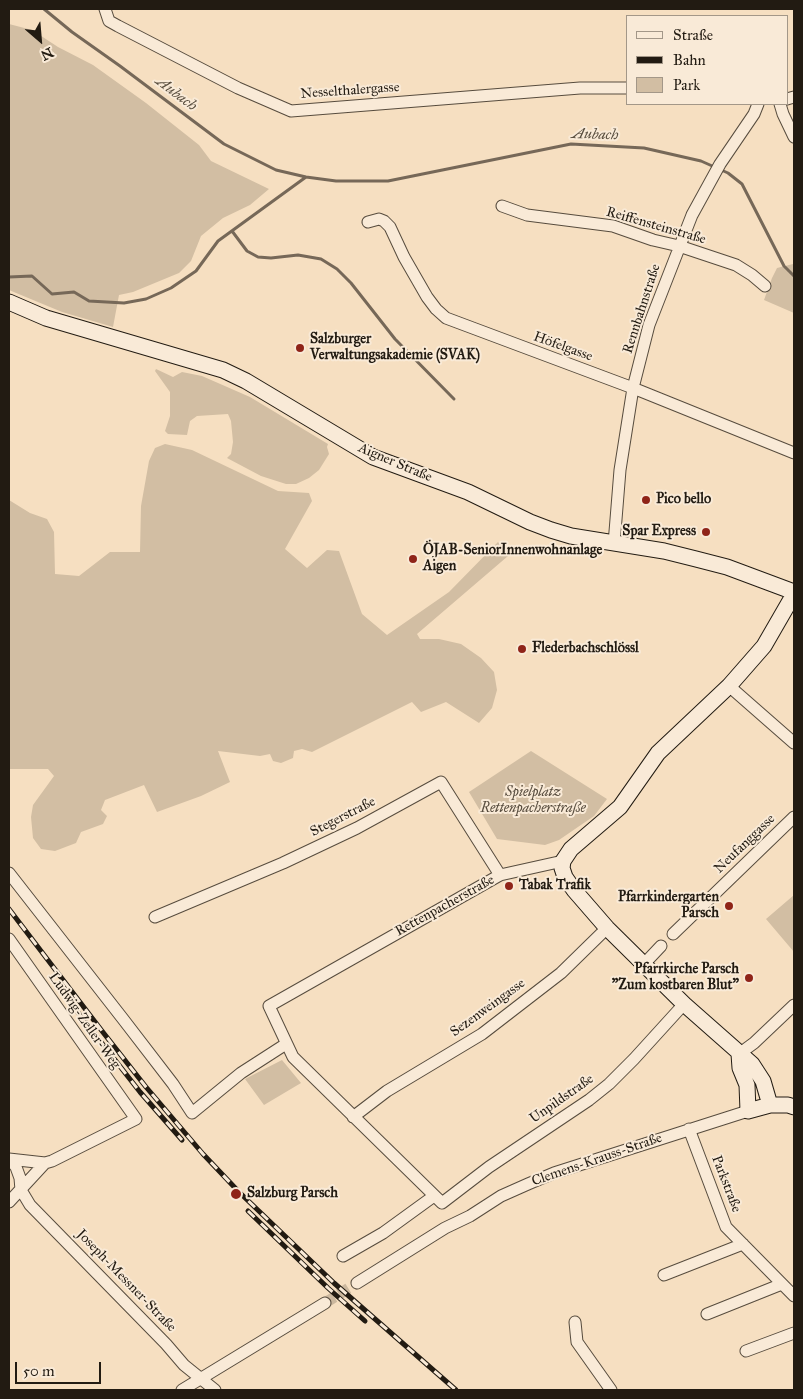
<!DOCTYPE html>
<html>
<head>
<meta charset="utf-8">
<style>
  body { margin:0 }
  #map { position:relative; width:803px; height:1399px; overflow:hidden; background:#f6dfc1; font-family:"IM FELL Great Primer",serif }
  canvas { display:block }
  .frame { position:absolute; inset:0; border:10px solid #221b12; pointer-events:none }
  .legend { position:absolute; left:626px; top:15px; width:162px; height:90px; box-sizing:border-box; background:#f9ead7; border:1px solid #a39788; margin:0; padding:6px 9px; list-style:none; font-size:15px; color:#221b12 }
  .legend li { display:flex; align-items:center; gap:10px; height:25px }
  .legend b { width:25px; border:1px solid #a39788 }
  .north { position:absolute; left:15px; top:15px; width:50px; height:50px; -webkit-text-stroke:4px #f9ead7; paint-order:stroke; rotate:153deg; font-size:14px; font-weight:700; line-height:20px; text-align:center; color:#221b12 }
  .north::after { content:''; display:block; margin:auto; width:18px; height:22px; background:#221b12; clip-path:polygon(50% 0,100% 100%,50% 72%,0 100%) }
  .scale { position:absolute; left:15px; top:1362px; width:86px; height:22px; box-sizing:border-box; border:2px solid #221b12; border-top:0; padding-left:6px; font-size:15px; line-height:18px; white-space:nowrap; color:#221b12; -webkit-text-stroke:4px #f9ead7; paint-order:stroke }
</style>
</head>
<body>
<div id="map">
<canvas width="803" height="1399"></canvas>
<div class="frame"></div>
<ul class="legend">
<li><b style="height:6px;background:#f9ead7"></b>Straße</li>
<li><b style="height:6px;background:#221b12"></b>Bahn</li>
<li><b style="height:14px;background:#d2bea3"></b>Park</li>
</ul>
<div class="north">N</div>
<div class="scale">50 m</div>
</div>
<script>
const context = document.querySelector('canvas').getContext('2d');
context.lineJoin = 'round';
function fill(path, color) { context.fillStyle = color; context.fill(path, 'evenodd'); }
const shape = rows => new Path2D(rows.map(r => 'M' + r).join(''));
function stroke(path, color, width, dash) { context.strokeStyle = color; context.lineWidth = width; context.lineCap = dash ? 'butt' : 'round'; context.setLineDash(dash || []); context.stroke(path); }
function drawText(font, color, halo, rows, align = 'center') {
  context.font = font + ' "IM FELL Great Primer",serif'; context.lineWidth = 4; context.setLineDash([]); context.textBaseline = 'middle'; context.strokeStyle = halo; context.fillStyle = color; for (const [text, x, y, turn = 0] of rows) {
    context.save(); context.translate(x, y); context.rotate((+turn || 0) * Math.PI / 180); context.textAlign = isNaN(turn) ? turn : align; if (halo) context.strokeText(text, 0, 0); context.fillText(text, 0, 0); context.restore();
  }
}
fill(shape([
  [9,24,32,30,58,47,93,65,146,103,199,145,211,161,269,189,250,205,223,218,201,236,191,261,179,273,133,292,119,295,113,327,62,312,9,290],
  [793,264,794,265,794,313,764,300,772,278,777,268],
  [156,369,173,377,182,372,202,376,250,397,328,444,327,447,329,454,319,470,309,478,296,484,286,484,261,476,227,458,231,454,233,442,231,421,228,414,197,416,190,421,187,435,168,434,165,431,170,416,170,392,155,371],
  [165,444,192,450,278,491,309,493,312,501,285,549,307,568,327,550,339,551,362,614,387,635,449,592,498,542,508,556,417,634,420,639,439,639,461,644,481,658,494,672,497,690,492,708,479,723,446,702,421,712,412,702,312,752,302,749,294,751,293,758,281,763,273,761,270,754,260,756,218,751,230,782,201,796,157,812,144,785,105,800,101,810,107,816,103,824,81,832,76,843,55,851,41,849,33,838,31,817,33,805,54,776,48,769,9,769,9,500,30,513,47,519,54,532,55,574,79,576,110,552,140,552,141,506,149,461,155,448],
  [531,751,607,799,594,816,559,840,545,845,497,839,469,792],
  [794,895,794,952,766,919],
  [282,1060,301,1083,264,1105,245,1079]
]), '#d2bea3');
stroke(shape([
  [44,9,72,32,120,66,224,144,276,170,306,177,336,181,388,181,571,144,644,148,701,161,728,173,742,184,784,266,794,276],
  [232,231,247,251,258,257,271,258,298,255,321,259,337,269,351,283,395,339,454,399],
  [9,277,32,276,52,294,74,292,89,301,124,303,146,299,171,288,196,271,218,241,306,177]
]), '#766858', 3);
stroke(shape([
  [325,1303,357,1283]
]), '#ccb89e', 11, [11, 5.5]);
const street = shape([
  [105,9,109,21,118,26,238,88,291,111,580,88,627,88],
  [787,99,794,97],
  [780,104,783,114,794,137],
  [502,206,527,215,613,226,653,240,679,246,736,265,752,275,765,286],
  [368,222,379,219,384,221,390,227,404,257,427,297,436,309,446,318,633,388,794,453],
  [614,544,620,470,633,388,649,325,692,215,720,164,754,114,758,104],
  [729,686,794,743],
  [563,861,500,875,269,1006,293,1057,442,1203,489,1167,589,1100,609,1084,634,1059,684,1004],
  [9,873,123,1019,173,1084,192,1113,241,1073,286,1044],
  [155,917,283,863,357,828,441,782,500,875],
  [673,934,794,817],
  [9,939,136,1119,52,1161,45,1163,9,1159],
  [644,964,661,946],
  [739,1054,754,1043,794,1005],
  [353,1117,387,1091,482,1034,561,973,607,928],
  [689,1129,726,1227,794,1296],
  [9,1159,16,1167,20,1178,21,1190],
  [21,1190,30,1205,166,1344,184,1365,215,1390],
  [9,1202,45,1163],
  [343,1256,383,1233,434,1196],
  [664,1275,743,1244],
  [357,1283,445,1228,470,1216,501,1196,528,1184,554,1173,748,1111],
  [707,1314,782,1284],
  [575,1322,577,1342,611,1390],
  [746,1351,794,1333],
  [182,1390,325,1303]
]);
const secondary = shape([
  [9,302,46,318,223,370,246,381,373,457,468,492,530,522,551,530,571,536,664,551,696,559,727,567,794,592],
  [739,1054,740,1068,747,1085,748,1111,770,1105,788,1105,794,1107],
  [770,1105,763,1081,752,1064,684,1004,607,928,574,890,565,877,562,868,563,861,571,849,620,807,658,753,729,686,764,646,794,594]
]);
stroke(street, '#574c3e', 13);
stroke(secondary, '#221b12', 17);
stroke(street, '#f9ead7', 11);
stroke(secondary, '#f9ead7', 15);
const rail = shape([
  [9,909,102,1031,146,1087,203,1154,239,1192,334,1283,456,1390],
  [76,1010,140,1092,182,1140],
  [248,1211,328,1288,365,1321]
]);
stroke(rail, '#221b12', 5);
stroke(rail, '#f9ead7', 3, [9]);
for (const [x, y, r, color] of [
  [300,348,5,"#8f2418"],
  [646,500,5,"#8f2418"],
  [706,532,5,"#8f2418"],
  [413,559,5,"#8f2418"],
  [522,649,5,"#8f2418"],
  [509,886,5,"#8f2418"],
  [729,906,5,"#8f2418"],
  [749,978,5,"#8f2418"],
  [236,1194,6,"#8f2418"]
]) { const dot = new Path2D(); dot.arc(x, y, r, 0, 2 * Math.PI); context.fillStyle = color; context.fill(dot); stroke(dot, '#f9ead7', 2); }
drawText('14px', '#221b12', '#f9ead7', [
  ["Nesselthalergasse",350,91,-4],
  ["Reiffensteinstraße",656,226,16],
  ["Rennbahnstraße",642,309,-72],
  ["Höfelgasse",563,347,20],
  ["Aigner Straße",395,463,23],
  ["Stegerstraße",343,817,-27],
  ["Neufanggasse",745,844,-44],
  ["Rettenpacherstraße",445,906,-29],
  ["Sezenweingasse",488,1008,-36],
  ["Ludwig-Zeller-Weg",84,1021,55],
  ["Unpildstraße",562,1099,-35],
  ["Clemens-Krauss-Straße",597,1160,-19],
  ["Parkstraße",726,1184,69],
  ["Joseph-Messner-Straße",126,1281,46]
]);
drawText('bold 14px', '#221b12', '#f9ead7', [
  ["Salzburger",310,340],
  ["Verwaltungsakademie (SVAK)",310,356],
  ["Pico bello",656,500],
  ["Spar Express",696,532,"right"],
  ["ÖJAB-SeniorInnenwohnanlage",423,551],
  ["Aigen",423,567],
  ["Flederbachschlössl",532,649],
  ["Tabak Trafik",519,886],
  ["Pfarrkindergarten",719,898,"right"],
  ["Parsch",719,914,"right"],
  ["Pfarrkirche Parsch",739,970,"right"],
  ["\"Zum kostbaren Blut\"",739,986,"right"],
  ["Salzburg Parsch",247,1194]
], 'left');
drawText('italic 14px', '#574c3e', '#f9ead7', [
  ["Spielplatz",533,793],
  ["Rettenpacherstraße",533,809]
]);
drawText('italic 15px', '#5a4f40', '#f9ead7', [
  ["Aubach",176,94,37],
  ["Aubach",595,135,2]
]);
</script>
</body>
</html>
